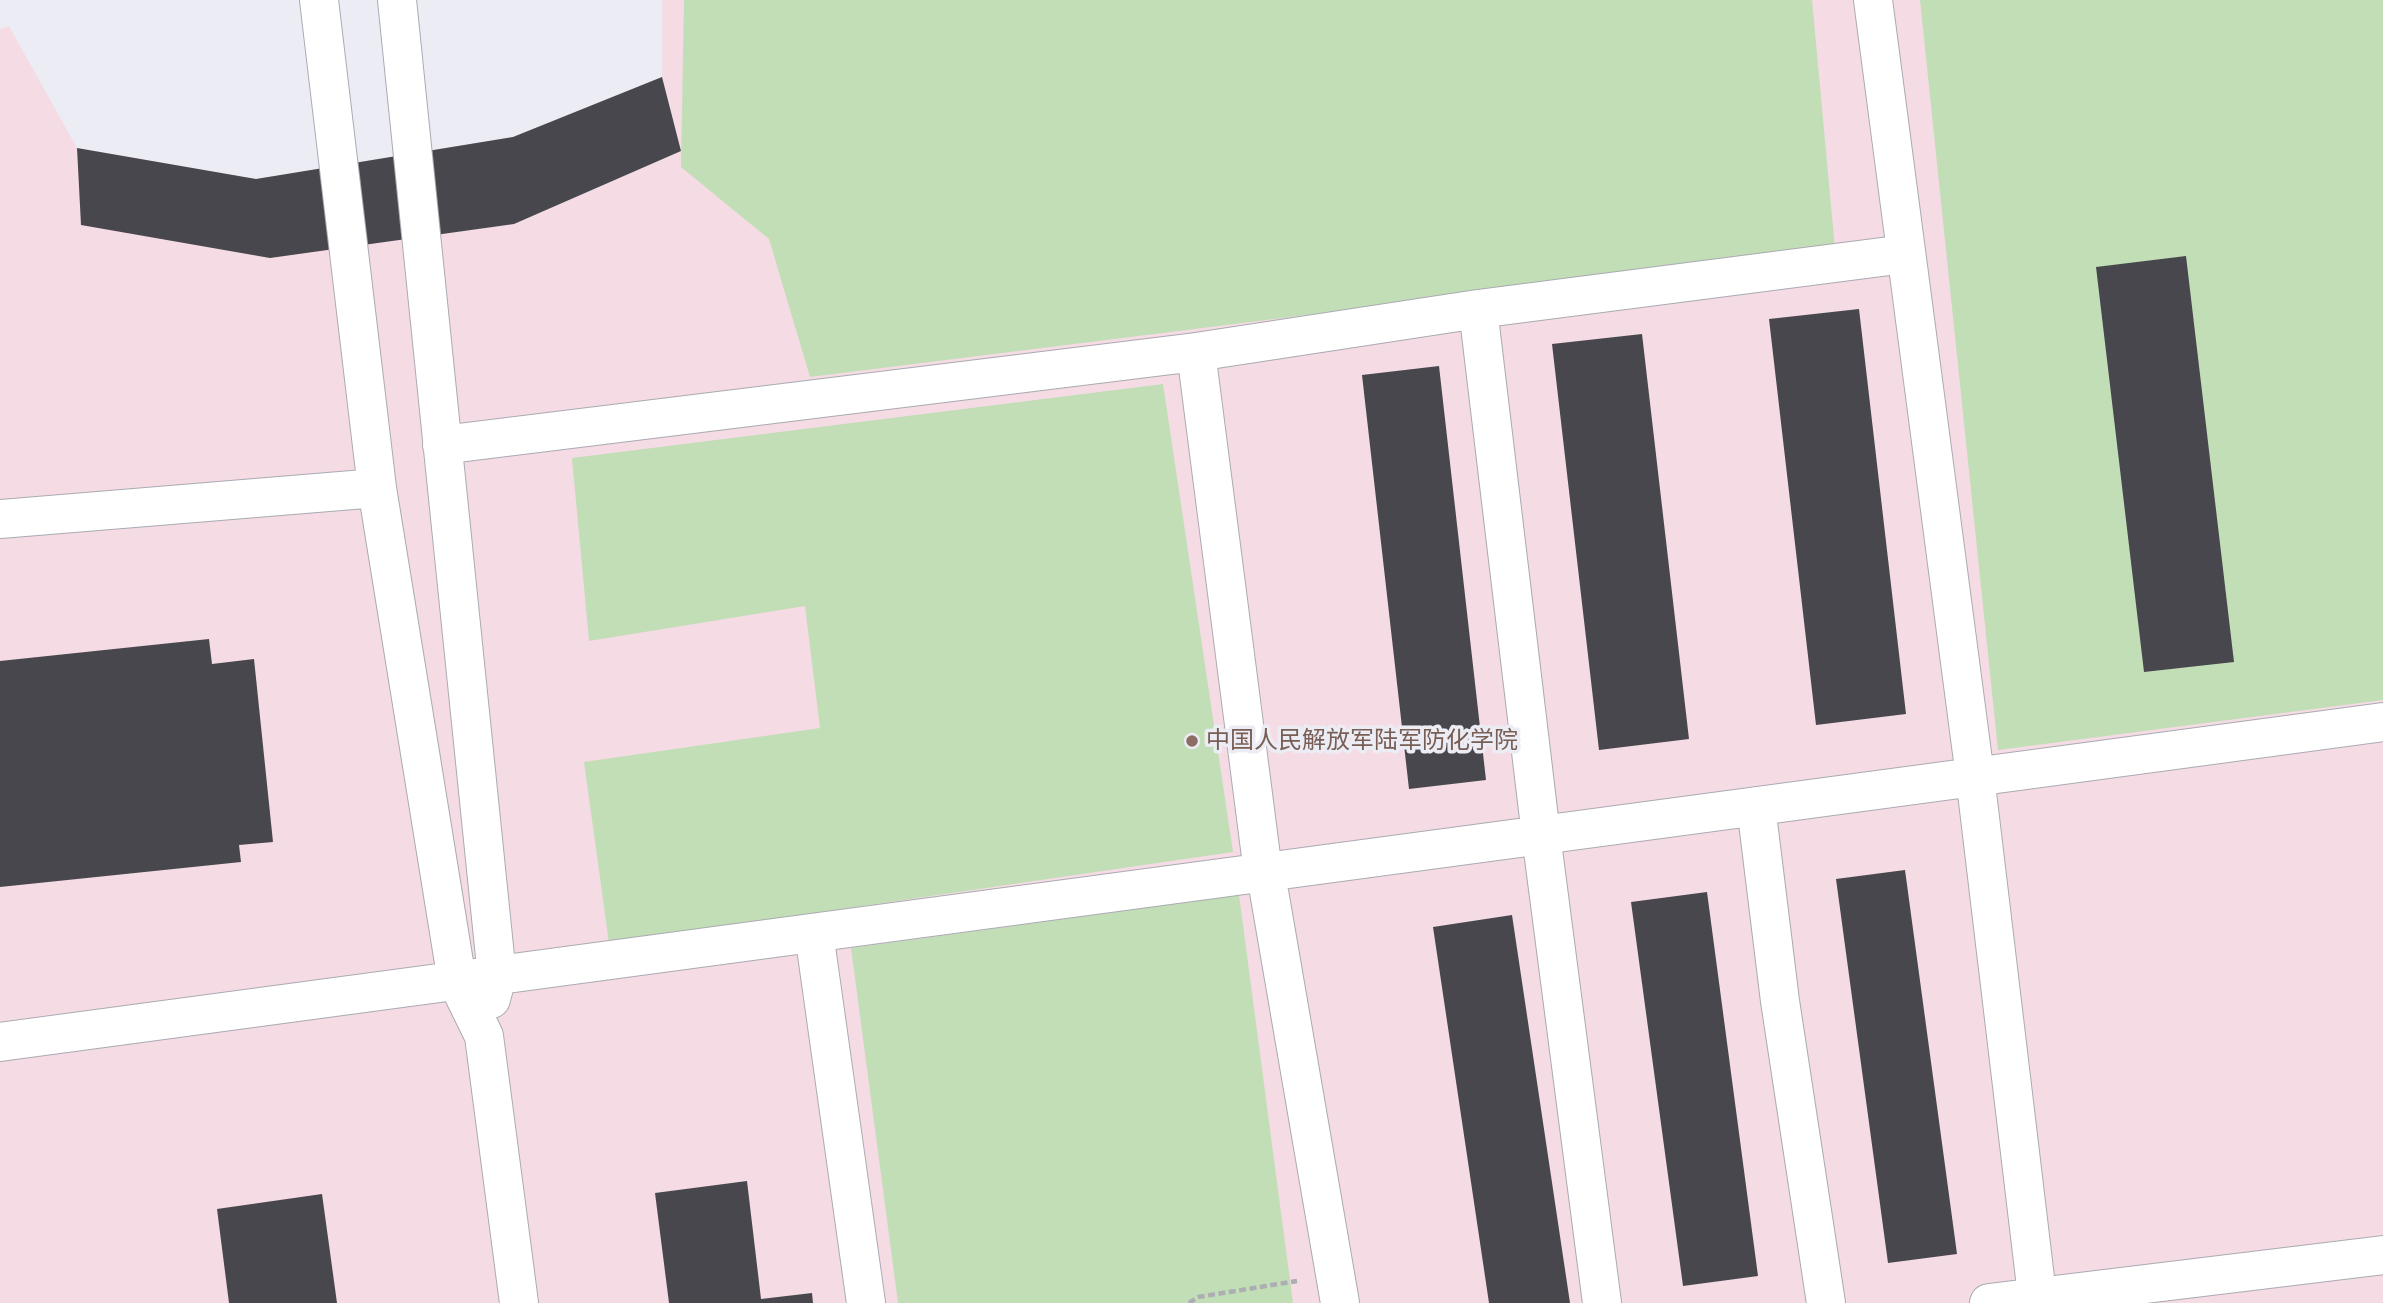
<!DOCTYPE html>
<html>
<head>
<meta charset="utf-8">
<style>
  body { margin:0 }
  canvas { display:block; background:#ececf5 }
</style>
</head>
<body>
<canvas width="2383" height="1303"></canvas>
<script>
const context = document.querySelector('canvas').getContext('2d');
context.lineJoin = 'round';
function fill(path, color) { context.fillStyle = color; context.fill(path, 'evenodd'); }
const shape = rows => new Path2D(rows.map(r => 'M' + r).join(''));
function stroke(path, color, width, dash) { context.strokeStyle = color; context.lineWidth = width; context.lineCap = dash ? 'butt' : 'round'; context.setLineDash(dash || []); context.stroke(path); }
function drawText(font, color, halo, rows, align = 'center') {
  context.font = font + ' "IBM Plex Sans","Noto Sans SC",sans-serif'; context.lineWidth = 7; context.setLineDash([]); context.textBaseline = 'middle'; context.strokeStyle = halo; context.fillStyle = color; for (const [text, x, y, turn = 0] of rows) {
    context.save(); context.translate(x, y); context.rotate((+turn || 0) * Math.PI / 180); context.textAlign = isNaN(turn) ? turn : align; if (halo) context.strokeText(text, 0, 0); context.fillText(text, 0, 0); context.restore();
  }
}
fill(shape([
  [662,0,2383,0,2383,1303,0,1303,0,29,9,26,77,148,256,179,513,137,662,77]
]), '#f5dbe4');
fill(shape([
  [684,0,1812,0,1835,249,810,377,769,239,681,167],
  [1920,0,2383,0,2383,700,1998,750],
  [1163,384,1233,852,609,943,584,762,820,728,805,606,589,641,572,458],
  [1239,895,1293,1303,898,1303,851,948]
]), '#c2deb7');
fill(shape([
  [662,77,681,151,514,224,270,258,81,225,77,148,256,179,513,137],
  [2186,256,2234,662,2144,672,2096,267],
  [1859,309,1906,714,1816,725,1769,319],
  [1642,334,1689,739,1599,750,1552,344],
  [1439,366,1486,780,1409,789,1362,375],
  [209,639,212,664,254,659,273,842,239,845,241,862,0,887,0,661],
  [1905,870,1957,1254,1888,1263,1836,879],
  [1707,892,1758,1276,1683,1286,1631,902],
  [1512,915,1570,1303,1489,1303,1433,927],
  [747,1181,761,1299,812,1293,813,1303,669,1303,655,1193],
  [322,1194,337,1303,229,1303,217,1209]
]), '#48474e');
const minor = shape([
  [319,0,377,488,457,981,484,1036,519,1303],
  [397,0,497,976,491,999],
  [1873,0,1975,776,2038,1303],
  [1478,309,1541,835,1602,1303],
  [442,445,1196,352],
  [0,519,377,488],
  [1756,806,1780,1001,1826,1303],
  [814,933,866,1303],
  [0,1042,2383,722],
  [1340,1303,1266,874,1263,872,1196,352,1478,309,1905,254],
  [1989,1303,2383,1255]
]);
stroke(minor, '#aaaab3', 40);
stroke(shape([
  [1189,1303,1198,1297,1297,1281]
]), '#adadb4', 4.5, [7, 3.5]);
stroke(minor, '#fff', 38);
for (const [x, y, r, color] of [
  [1192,741,7,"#8d6e63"]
]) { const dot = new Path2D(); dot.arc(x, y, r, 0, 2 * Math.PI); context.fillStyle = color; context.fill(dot); stroke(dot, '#ececf5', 2.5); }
drawText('24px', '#785e54', '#ececf5', [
  ["中国人民解放军陆军防化学院",1206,741]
], 'left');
</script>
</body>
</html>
